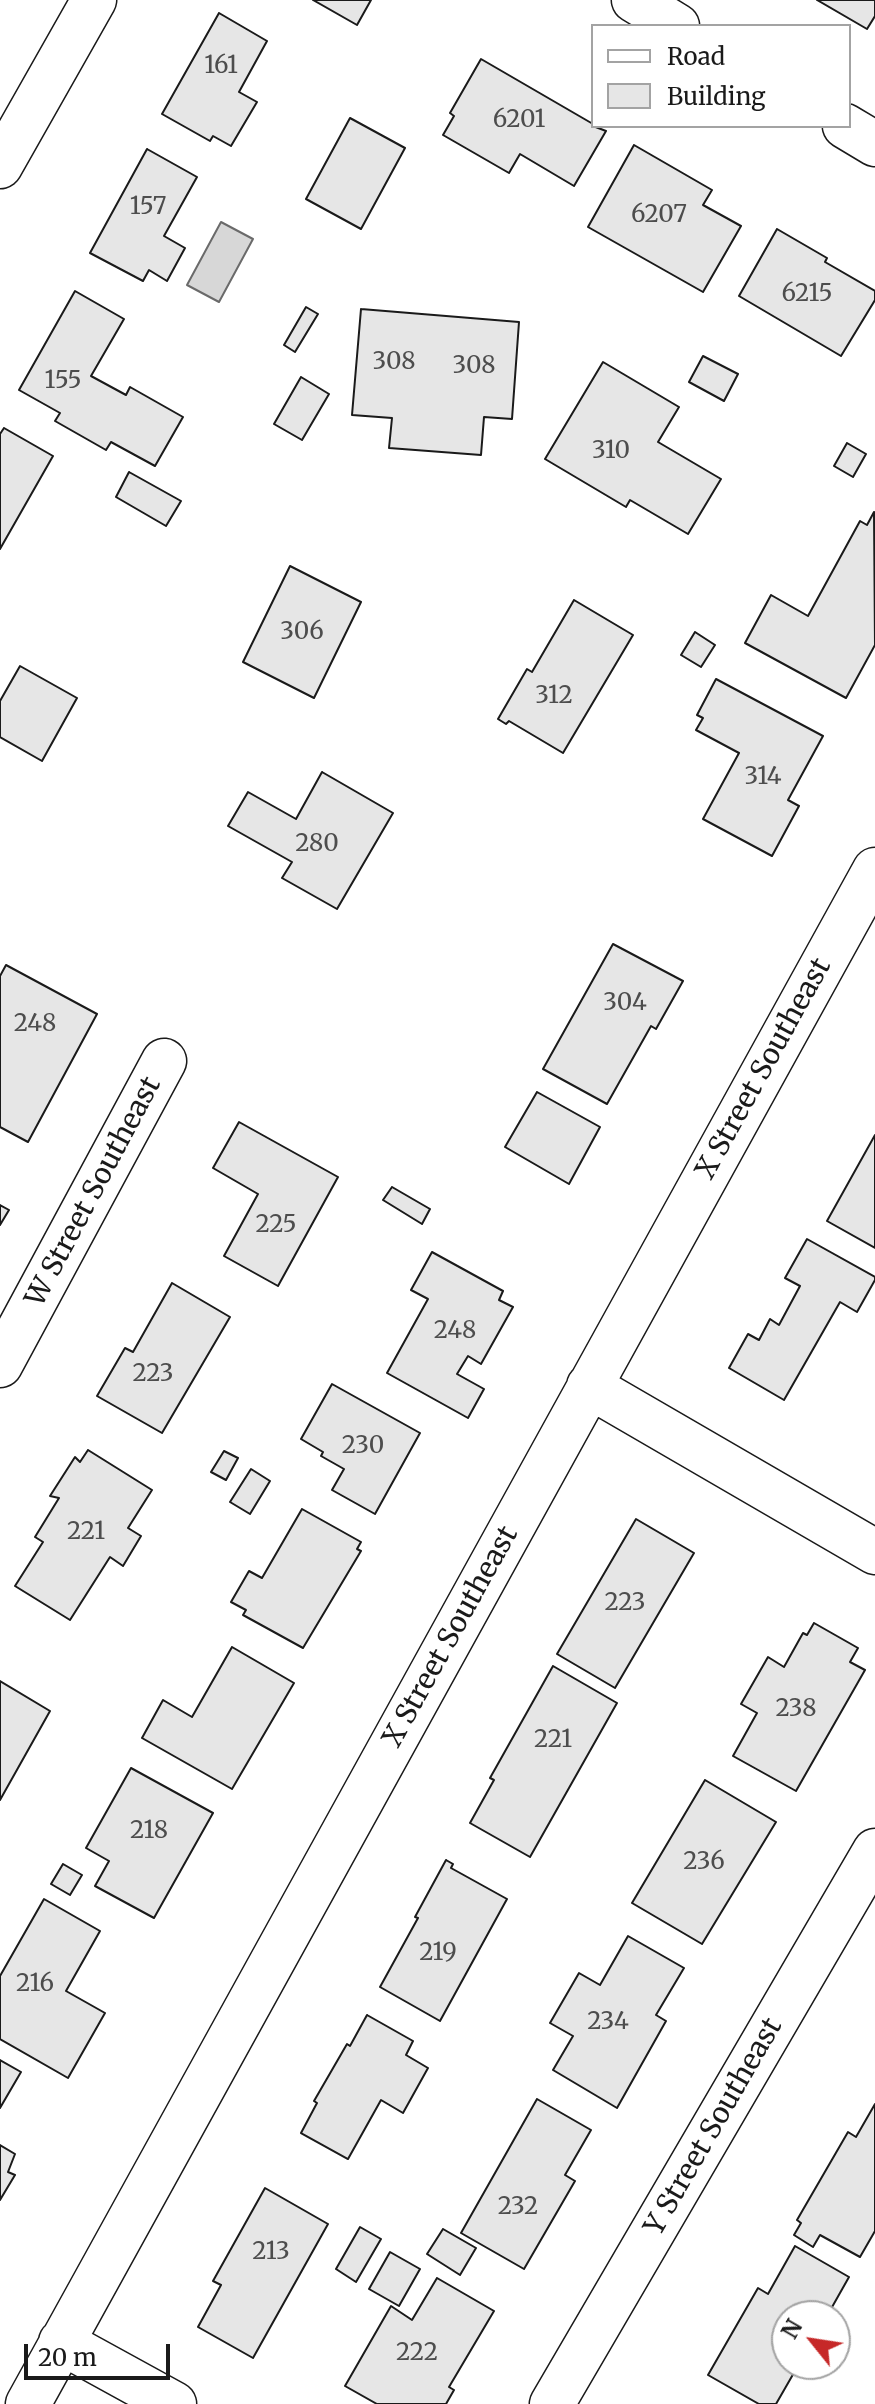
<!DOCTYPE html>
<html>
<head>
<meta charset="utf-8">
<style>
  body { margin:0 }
  #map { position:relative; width:875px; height:2404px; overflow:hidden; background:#fff; font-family:Merriweather,serif }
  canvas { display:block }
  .legend { position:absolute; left:591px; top:24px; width:260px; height:104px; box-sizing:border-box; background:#fff; border:2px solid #a3a3a3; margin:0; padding:10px 14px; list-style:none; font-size:24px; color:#1a1a1a }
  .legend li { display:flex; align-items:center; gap:16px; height:40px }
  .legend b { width:40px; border:2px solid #a3a3a3 }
  .north { position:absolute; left:771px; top:2300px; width:80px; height:80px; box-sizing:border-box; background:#fff; border:2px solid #a3a3a3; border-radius:50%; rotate:300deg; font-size:22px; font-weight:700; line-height:32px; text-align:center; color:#1a1a1a }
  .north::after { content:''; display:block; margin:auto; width:28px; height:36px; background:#c62828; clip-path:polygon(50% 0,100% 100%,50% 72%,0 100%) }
  .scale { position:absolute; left:24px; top:2344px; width:146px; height:36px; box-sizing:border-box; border:4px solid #1a1a1a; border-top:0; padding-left:10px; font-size:24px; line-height:28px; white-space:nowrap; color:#1a1a1a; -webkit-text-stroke:6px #fff; paint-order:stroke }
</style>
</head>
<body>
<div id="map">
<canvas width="875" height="2404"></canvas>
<ul class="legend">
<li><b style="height:10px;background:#fff"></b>Road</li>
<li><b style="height:22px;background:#e6e6e6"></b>Building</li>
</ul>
<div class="north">N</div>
<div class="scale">20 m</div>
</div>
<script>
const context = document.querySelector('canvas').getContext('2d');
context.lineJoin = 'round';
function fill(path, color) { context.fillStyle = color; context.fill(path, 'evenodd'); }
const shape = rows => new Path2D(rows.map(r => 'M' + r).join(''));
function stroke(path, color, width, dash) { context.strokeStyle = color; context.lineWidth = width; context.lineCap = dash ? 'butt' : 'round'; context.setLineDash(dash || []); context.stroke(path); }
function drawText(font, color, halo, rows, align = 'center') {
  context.font = font + ' Merriweather,serif'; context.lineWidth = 6; context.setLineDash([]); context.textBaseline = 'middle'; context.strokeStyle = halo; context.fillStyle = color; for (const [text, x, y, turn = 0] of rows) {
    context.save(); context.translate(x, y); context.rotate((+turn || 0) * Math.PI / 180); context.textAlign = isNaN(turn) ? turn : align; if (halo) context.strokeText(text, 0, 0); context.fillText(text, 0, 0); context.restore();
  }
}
const water = shape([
  [221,222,253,239,219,302,187,285,221,222]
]);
fill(water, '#d7d7d7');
stroke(water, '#6a6a6a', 2);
const building = shape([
  [313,0,371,0,357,25,313,0],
  [817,0,875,0,875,16,867,29,817,0],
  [219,13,267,41,239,92,257,102,231,146,213,136,210,141,162,114,219,13],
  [481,59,593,124,593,126,606,131,574,186,520,154,509,173,443,135,454,116,450,113,481,59],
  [350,118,405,148,361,229,306,199,350,118],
  [634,145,712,190,703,205,741,226,703,292,588,227,634,145],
  [147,149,197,177,164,236,185,248,167,281,149,270,143,281,90,253,147,149],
  [777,229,827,258,825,262,875,291,875,300,841,356,739,296,777,229],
  [75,291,124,319,91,376,126,395,130,387,183,417,155,466,111,442,106,450,55,421,60,413,19,390,75,291],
  [306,307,318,314,295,352,284,345,306,307],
  [361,309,519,322,512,419,484,417,481,455,389,448,392,418,352,415,361,309],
  [703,356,738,374,724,401,689,382,703,356],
  [603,362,679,407,658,442,721,479,688,534,630,500,626,507,545,459,603,362],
  [301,377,329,394,302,440,274,424,301,377],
  [4,428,53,456,0,549,0,434,4,428],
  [847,443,866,454,853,477,834,466,847,443],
  [129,472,181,501,166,526,116,497,129,472],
  [874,512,875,645,846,698,745,643,771,595,808,616,860,521,867,525,874,512],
  [290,566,361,602,314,698,243,662,290,566],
  [574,600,633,635,563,753,509,721,506,724,498,719,527,669,532,672,574,600],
  [695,632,715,645,701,667,681,655,695,632],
  [20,666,77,698,42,761,0,737,0,701,20,666],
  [716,679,823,736,788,800,799,806,772,856,703,819,739,753,696,730,703,718,697,715,716,679],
  [322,772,393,813,337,909,282,878,292,862,228,826,248,792,296,819,322,772],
  [613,944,683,981,656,1029,651,1026,607,1104,543,1069,613,944],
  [6,965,97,1014,28,1142,0,1127,0,976,6,965],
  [537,1092,600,1127,569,1184,505,1147,537,1092],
  [239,1122,338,1177,278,1286,224,1256,258,1194,213,1168,239,1122],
  [875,1135,875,1248,827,1221,875,1135],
  [392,1187,430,1209,422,1224,383,1200,392,1187],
  [0,1205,9,1210,0,1225,0,1205],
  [807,1239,875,1277,875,1280,857,1312,840,1302,784,1400,729,1368,748,1334,759,1340,770,1319,779,1325,800,1286,785,1278,807,1239],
  [432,1252,503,1291,499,1300,513,1307,481,1364,468,1356,457,1374,484,1389,468,1418,387,1373,428,1299,411,1290,432,1252],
  [172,1283,230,1317,162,1433,97,1396,125,1348,133,1352,172,1283],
  [332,1384,420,1433,375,1514,332,1490,344,1469,321,1456,323,1452,301,1439,332,1384],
  [88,1450,152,1490,128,1528,141,1536,123,1566,110,1557,70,1620,15,1586,43,1542,35,1537,59,1498,50,1496,75,1457,80,1462,88,1450],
  [224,1451,238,1458,226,1480,211,1472,224,1451],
  [251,1469,270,1481,250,1514,230,1502,251,1469],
  [302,1509,361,1542,357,1549,361,1551,303,1648,243,1615,246,1610,231,1602,249,1571,262,1578,302,1509],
  [636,1519,694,1553,615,1688,557,1654,636,1519],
  [814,1623,858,1648,850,1662,865,1670,796,1791,733,1756,757,1713,741,1704,768,1657,784,1667,803,1633,807,1635,814,1623],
  [232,1647,294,1683,232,1789,142,1738,163,1700,192,1717,232,1647],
  [553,1666,617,1703,530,1857,470,1823,494,1780,490,1778,553,1666],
  [0,1681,50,1711,0,1800,0,1681],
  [131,1768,213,1813,154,1918,95,1886,109,1861,86,1848,131,1768],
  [705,1780,776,1822,702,1944,632,1903,705,1780],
  [446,1860,453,1864,451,1868,507,1899,440,2021,380,1987,418,1918,415,1917,446,1860],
  [63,1864,82,1875,70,1895,51,1884,63,1864],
  [44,1899,100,1931,66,1991,105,2013,68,2078,0,2039,0,1976,44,1899],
  [628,1936,684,1968,656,2015,666,2021,617,2108,553,2070,573,2036,550,2023,579,1973,600,1985,628,1936],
  [367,2015,413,2041,406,2055,428,2068,403,2113,381,2100,348,2159,301,2133,317,2103,314,2101,347,2044,350,2046,367,2015],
  [0,2060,21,2072,0,2108,0,2060],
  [537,2099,591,2130,565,2175,575,2181,524,2269,461,2233,537,2099],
  [875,2104,875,2231,860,2257,820,2235,813,2247,794,2235,801,2223,797,2220,848,2132,856,2137,875,2104],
  [0,2145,15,2154,8,2172,15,2175,0,2200,0,2145],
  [265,2188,328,2224,253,2358,198,2327,221,2285,213,2281,265,2188],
  [360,2227,381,2239,356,2282,336,2269,360,2227],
  [443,2229,476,2248,460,2275,427,2254,443,2229],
  [795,2246,849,2277,827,2316,787,2316,787,2364,799,2364,776,2404,759,2404,708,2375,758,2288,768,2294,795,2246],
  [390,2252,420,2269,399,2306,369,2289,390,2252],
  [437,2278,494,2311,449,2387,454,2390,446,2404,377,2404,345,2386,391,2306,412,2320,437,2278]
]);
fill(building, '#e6e6e6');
stroke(building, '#1a1a1a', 2);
const minor = shape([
  [634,0,677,26],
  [845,126,875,144],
  [0,166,94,0],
  [0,1365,164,1061],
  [589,1386,875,1552],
  [61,2342,174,2404],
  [28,2404,875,870],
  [552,2404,875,1851]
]);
stroke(minor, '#1a1a1a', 47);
stroke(minor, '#fff', 44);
drawText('24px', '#4d4d4d', null, [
  ["161",221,66],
  ["6201",519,120],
  ["157",148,207],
  ["6207",659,215],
  ["6215",807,294],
  ["308",394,362],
  ["308",474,366],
  ["155",63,381],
  ["310",611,451],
  ["306",302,632],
  ["312",554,696],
  ["314",763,777],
  ["280",317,844],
  ["304",625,1003],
  ["248",35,1024],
  ["225",276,1225],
  ["248",455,1331],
  ["223",153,1374],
  ["230",363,1446],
  ["221",86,1532],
  ["223",625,1603],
  ["238",796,1709],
  ["221",553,1740],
  ["218",149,1831],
  ["236",704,1862],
  ["219",438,1953],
  ["216",35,1984],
  ["234",608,2022],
  ["232",518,2207],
  ["213",271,2252],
  ["222",417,2353]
]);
drawText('28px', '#1a1a1a', '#fff', [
  ["X Street Southeast",764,1069,-61],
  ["W Street Southeast",94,1192,-62],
  ["X Street Southeast",451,1637,-61],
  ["Y Street Southeast",714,2127,-60]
]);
</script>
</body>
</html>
